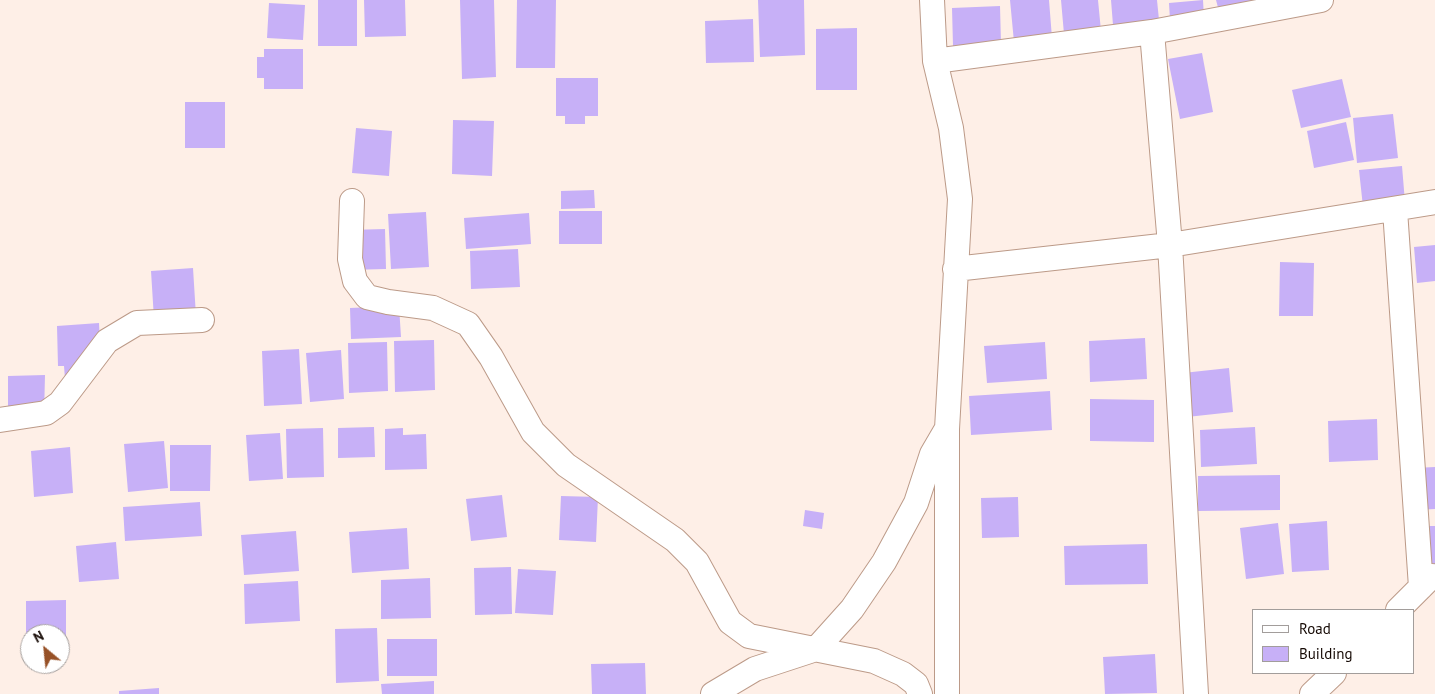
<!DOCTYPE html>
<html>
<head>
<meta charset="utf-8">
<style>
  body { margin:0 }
  #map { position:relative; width:1435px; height:694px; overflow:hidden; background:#feefe7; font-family:"PT Sans",sans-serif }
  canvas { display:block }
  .legend { position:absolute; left:1252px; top:609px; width:162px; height:65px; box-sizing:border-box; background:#fff; border:1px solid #a29d9b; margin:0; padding:6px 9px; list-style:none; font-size:15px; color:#160a05 }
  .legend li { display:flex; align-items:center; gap:10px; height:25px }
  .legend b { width:25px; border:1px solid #a29d9b }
  .north { position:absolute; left:20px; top:624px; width:50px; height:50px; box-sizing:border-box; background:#fff; border:1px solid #a29d9b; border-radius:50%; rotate:332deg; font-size:14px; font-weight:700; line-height:20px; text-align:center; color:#160a05 }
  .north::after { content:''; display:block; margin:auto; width:18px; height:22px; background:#975127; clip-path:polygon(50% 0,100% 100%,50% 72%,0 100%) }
</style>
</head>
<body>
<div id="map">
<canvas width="1435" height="694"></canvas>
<ul class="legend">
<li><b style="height:6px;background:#fff"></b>Road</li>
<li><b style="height:14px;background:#c7b0f7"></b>Building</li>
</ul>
<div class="north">N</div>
</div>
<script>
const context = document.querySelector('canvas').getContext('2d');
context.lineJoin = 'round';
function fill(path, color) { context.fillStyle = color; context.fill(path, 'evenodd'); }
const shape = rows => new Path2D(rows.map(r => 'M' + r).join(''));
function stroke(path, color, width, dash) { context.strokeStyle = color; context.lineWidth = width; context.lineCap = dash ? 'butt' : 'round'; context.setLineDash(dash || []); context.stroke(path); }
fill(shape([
  [318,0,357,0,357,46,318,46],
  [364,0,405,0,406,36,365,37],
  [460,0,494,0,496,77,462,79],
  [517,0,556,0,555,68,516,68],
  [758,0,804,0,805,55,760,57],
  [1010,0,1049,0,1052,38,1014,42],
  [1061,0,1098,0,1101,31,1064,34],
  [1111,0,1157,0,1159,20,1113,25],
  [1203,0,1204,18,1170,20,1169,3],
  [1216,0,1253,0,1255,5,1220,15],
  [269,3,305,5,303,40,267,38],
  [1000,6,1001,44,953,46,952,8],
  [753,19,754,62,706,63,705,21],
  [857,28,857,90,816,90,816,29],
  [264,49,303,49,303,89,264,89,264,78,257,78,257,57,264,57],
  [1202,53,1213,112,1180,119,1168,59],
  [556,78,598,78,598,116,585,116,585,124,565,124,565,116,556,116],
  [1342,79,1351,117,1301,128,1292,90],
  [185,102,225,102,225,148,185,148],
  [1393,114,1398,158,1357,163,1353,118],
  [453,120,494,121,492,176,452,174],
  [1346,122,1354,160,1314,168,1307,131],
  [356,128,392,131,389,176,352,173],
  [1402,166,1405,202,1363,207,1359,170],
  [594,190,595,208,561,209,561,191],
  [559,211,602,211,602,244,559,244],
  [426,212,429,267,391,269,388,214],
  [529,213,531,244,466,249,464,218],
  [385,229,386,269,348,270,348,230],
  [1435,245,1435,281,1417,283,1414,247],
  [518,249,520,287,471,289,470,251],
  [1280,262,1314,263,1313,316,1279,316],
  [193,268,196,316,154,319,151,271],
  [399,306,401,337,351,339,350,308],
  [99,323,101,364,65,379,64,366,58,366,57,326],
  [1145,338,1147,379,1090,382,1089,341],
  [434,340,435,390,395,392,394,341],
  [387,342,388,391,349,393,348,343],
  [1045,342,1047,379,987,383,984,346],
  [299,349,302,404,264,406,262,351],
  [341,350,344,399,310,402,306,353],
  [1229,368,1233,412,1187,417,1183,373],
  [45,375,44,416,8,416,8,376],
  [1050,391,1052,430,971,435,969,396],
  [1090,399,1154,400,1154,442,1090,441],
  [1377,419,1378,460,1329,462,1328,421],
  [374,427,375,457,338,458,338,428],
  [1255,427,1257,464,1201,467,1200,430],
  [323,428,324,477,287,478,286,429],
  [403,428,403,435,426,434,427,469,385,470,385,429],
  [280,433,283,479,249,481,246,435],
  [164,441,168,488,128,492,124,444],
  [170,445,211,445,210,491,170,491],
  [70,447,73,493,34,497,31,451],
  [1435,467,1435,509,1416,510,1414,468],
  [1280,475,1280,510,1198,511,1198,476],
  [502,495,507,537,471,541,466,499],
  [561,496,598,497,596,542,559,540],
  [1018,497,1019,537,982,538,981,498],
  [200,502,202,536,125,541,123,507],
  [805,510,824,513,822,529,803,526],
  [1327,521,1329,570,1292,572,1289,524],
  [1278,523,1284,574,1246,579,1240,528],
  [1427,526,1435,526,1435,575,1426,574],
  [407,528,409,569,352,573,349,532],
  [296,531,299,571,244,575,241,535],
  [116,542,119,579,79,582,76,546],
  [1147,544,1148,584,1065,585,1064,546],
  [511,567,512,614,475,615,474,568],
  [518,569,556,571,553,615,515,613],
  [430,578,431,618,381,619,381,580],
  [298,581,300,621,245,624,244,584],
  [66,600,66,636,30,634,30,636,26,636,26,601],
  [377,628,379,681,336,683,335,629],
  [387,639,437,639,437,676,387,676],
  [1155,654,1157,693,1105,694,1103,657],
  [645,663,646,694,592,694,591,664],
  [434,681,434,694,382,694,381,684],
  [159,688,159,694,119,694,119,691]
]), '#c7b0f7');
const street = shape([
  [932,0,935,61,951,128,960,199,947,429,947,694],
  [1152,32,1170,245,1196,694],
  [935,61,1152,32,1321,0],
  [352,201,350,259,355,281,367,297,388,302,433,308,468,324,491,357,533,432,566,465,675,540,697,562,730,622,749,636,874,661,903,674,916,684,920,694],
  [1395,210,1421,587],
  [955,269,1170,245,1435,202],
  [0,420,46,413,60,403,107,341,137,323,202,320],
  [1398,610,1432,576],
  [713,694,755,669,816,649,852,609,884,562,916,503,932,454,946,430],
  [1312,694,1334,673]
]);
stroke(street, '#bc9a88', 26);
stroke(street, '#fff', 24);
</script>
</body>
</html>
